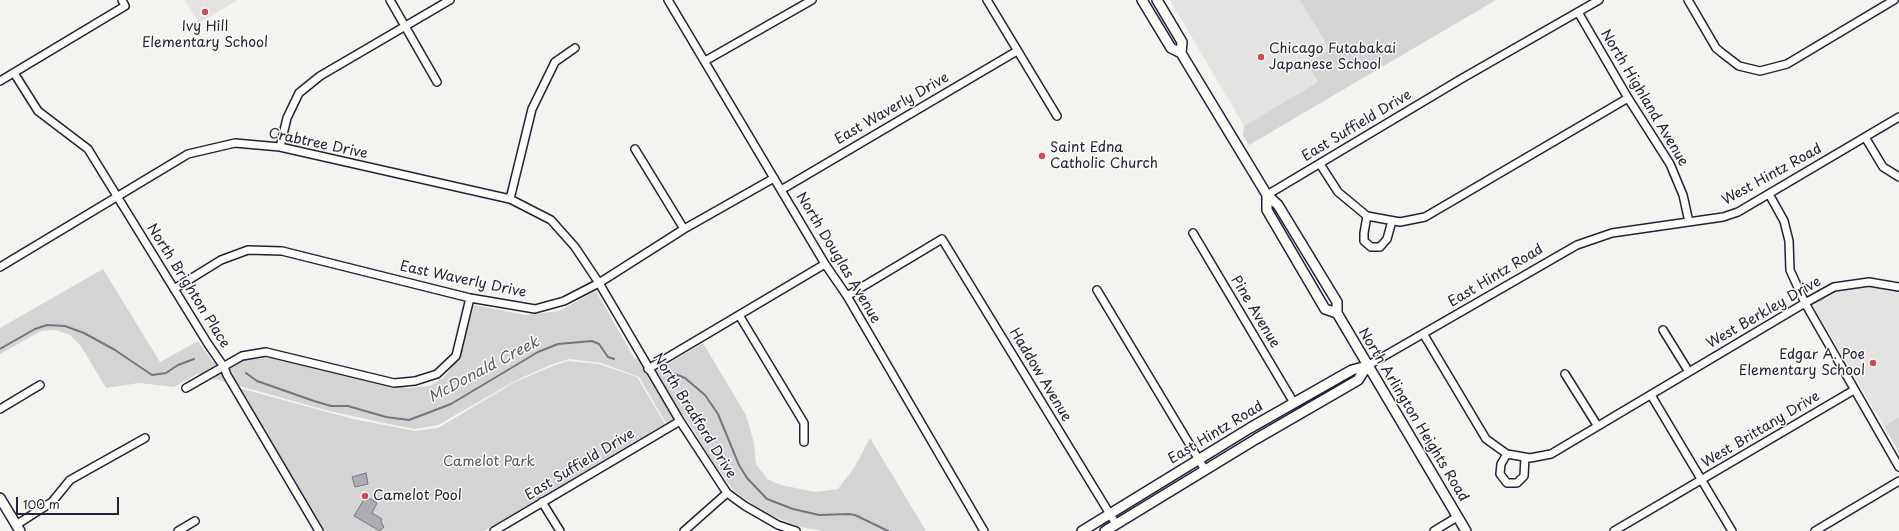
<!DOCTYPE html>
<html>
<head>
<meta charset="utf-8">
<style>
  body { margin:0 }
  #map { position:relative; width:1899px; height:531px; overflow:hidden; background:#f4f3ef; font-family:"Playpen Sans",sans-serif }
  canvas { display:block }
  .scale { position:absolute; left:16px; top:497px; width:103px; height:18px; box-sizing:border-box; border:2px solid #22223b; border-top:0; padding-left:5px; font-size:12px; line-height:14px; white-space:nowrap; color:#22223b; -webkit-text-stroke:3px #fdfcf7; paint-order:stroke }
</style>
</head>
<body>
<div id="map">
<canvas width="1899" height="531"></canvas>
<div class="scale">100 m</div>
</div>
<script>
const context = document.querySelector('canvas').getContext('2d');
context.lineJoin = 'round';
function fill(path, color) { context.fillStyle = color; context.fill(path, 'evenodd'); }
const shape = rows => new Path2D(rows.map(r => 'M' + r).join(''));
function stroke(path, color, width, dash) { context.strokeStyle = color; context.lineWidth = width; context.lineCap = dash ? 'butt' : 'round'; context.setLineDash(dash || []); context.stroke(path); }
function drawText(font, color, halo, rows, align = 'center') {
  context.font = font + ' "Playpen Sans",sans-serif'; context.lineWidth = 3; context.setLineDash([]); context.textBaseline = 'middle'; context.strokeStyle = halo; context.fillStyle = color; for (const [text, x, y, turn = 0] of rows) {
    context.save(); context.translate(x, y); context.rotate((+turn || 0) * Math.PI / 180); context.textAlign = isNaN(turn) ? turn : align; if (halo) context.strokeText(text, 0, 0); context.fillText(text, 0, 0); context.restore();
  }
}
fill(shape([
  [185,0,238,0,199,23],
  [1170,0,1300,0,1330,50,1319,82,1244,126],
  [1877,287,1899,291,1899,417,1884,426,1815,309,1815,305,1818,301,1839,292,1853,288]
]), '#e4e3e2');
fill(shape([
  [1300,0,1496,0,1249,145,1243,136,1244,126,1318,82,1307,63,1330,50],
  [103,269,160,362,198,341,212,361,235,366,243,360,271,358,383,384,409,388,430,386,444,377,459,358,474,305,526,315,559,311,596,291,634,358,665,366,703,343,746,415,754,443,756,464,767,479,781,485,815,492,838,489,854,468,870,438,926,531,823,531,801,527,765,513,734,491,715,465,683,414,666,423,639,377,601,363,569,359,550,365,517,380,438,425,415,429,389,424,325,410,197,374,174,387,139,383,106,388,81,346,70,335,56,330,41,331,0,354,0,328],
  [568,361,599,364,637,377,665,424,484,531,325,531,239,388,353,419,415,431,438,428,515,382,553,366],
  [1899,417,1899,452,1884,426]
]), '#d5d4d5');
const water = shape([
  [366,473,368,484,355,487,352,477,366,473],
  [366,496,377,503,372,513,382,519,381,522,384,527,380,531,354,516,366,496]
]);
fill(water, '#acacb2');
stroke(water, '#757582', 1);
stroke(shape([
  [0,349,35,329,47,325,65,326,84,333,115,350,152,375,166,373,178,365,194,359],
  [246,373,257,381,314,401,331,406,348,406,386,417,409,420,451,404,538,352,558,344,592,341,599,344,608,357,614,359],
  [675,374,685,378,705,395,718,414,739,465,747,478,767,499,793,509,819,515,849,514,855,515,888,531]
]), '#757582', 2);
const minor = shape([
  [390,0,437,82],
  [668,0,825,264,847,296,984,531],
  [987,0,1057,116],
  [1688,0,1716,48,1722,53,1739,66,1760,71,1787,64,1894,0],
  [1578,12,1628,98,1670,164,1683,195,1689,222],
  [705,61,812,0],
  [14,73,38,111,88,149,208,344,224,367,227,375,319,531],
  [0,81,125,6,122,0],
  [1865,137,1883,167,1899,177],
  [280,147,287,118,299,93,320,76,450,0],
  [635,149,684,229],
  [1320,164,1338,192,1367,216,1400,222,1425,217,1628,98],
  [781,190,1017,51],
  [1769,194,1784,221,1789,241,1790,270,1805,303,1899,467],
  [1267,195,1461,79,1599,0],
  [510,199,532,109,555,62,575,48],
  [1367,216,1364,233,1364,241,1371,247,1380,247,1387,239,1392,221],
  [1193,233,1294,403],
  [0,267,188,154,235,143,280,147,510,199,551,220,575,247,599,283,680,421,727,493,745,506,778,525,796,531],
  [174,289,221,260,248,250,282,251,470,298,535,309,564,301,599,283,684,229,774,178],
  [1097,290,1205,470],
  [847,296,942,239,1116,524],
  [739,315,804,423,804,442],
  [1663,330,1689,372],
  [1424,335,1486,439,1507,454,1530,458,1551,454,1805,303,1834,287,1869,282,1899,287],
  [1367,366,1577,245,1612,233,1723,217,1738,212,1899,117],
  [648,369,825,264],
  [1565,374,1597,425],
  [186,388,242,356,266,352,394,383,415,381,437,374,456,356,470,298],
  [1651,395,1732,531],
  [0,409,40,385],
  [1507,454,1501,464,1500,474,1507,483,1517,483,1524,476,1525,457],
  [542,502,560,531],
  [16,525,52,502,70,480,145,438],
  [178,531,195,521],
  [494,531,680,421],
  [684,531,727,493],
  [1434,531,1457,517],
  [1614,531,1854,390],
  [1815,531,1899,481]
]);
const major = shape([
  [1142,0,1171,48,1181,53,1267,195,1278,205,1337,302,1337,313,1466,531],
  [1157,0,1182,42,1181,53],
  [1267,195,1267,210,1325,309,1337,313],
  [0,498,20,531],
  [1082,531,1250,428,1352,370,1367,366],
  [1105,531,1256,439,1358,380,1367,366]
]);
stroke(minor, '#22223b', 10);
stroke(major, '#22223b', 12);
stroke(minor, '#fdfcf7', 7);
stroke(major, '#fdfcf7', 9);
for (const [x, y, r, color] of [
  [205,12,4,"#d1495b"],
  [1261,57,4,"#d1495b"],
  [1042,156,4,"#d1495b"],
  [1873,363,4,"#d1495b"],
  [365,496,4,"#d1495b"]
]) { const dot = new Path2D(); dot.arc(x, y, r, 0, 2 * Math.PI); context.fillStyle = color; context.fill(dot); stroke(dot, '#fdfcf7', 1.5); }
drawText('14px', '#22223b', '#fdfcf7', [
  ["Ivy Hill",205,27,"center"],
  ["Elementary School",205,43,"center"],
  ["Chicago Futabakai",1269,49],
  ["Japanese School",1269,65],
  ["Saint Edna",1050,148],
  ["Catholic Church",1050,164],
  ["Edgar A. Poe",1865,355,"right"],
  ["Elementary School",1865,371,"right"],
  ["Camelot Pool",373,496]
], 'left');
drawText('14px', '#22223b', '#fdfcf7', [
  ["North Highland Avenue",1644,98,59],
  ["East Waverly Drive",892,109,-30],
  ["East Suffield Drive",1357,126,-31],
  ["Crabtree Drive",318,144,12],
  ["West Hintz Road",1772,175,-29],
  ["North Douglas Avenue",838,258,59],
  ["East Hintz Road",1496,276,-31],
  ["East Waverly Drive",463,280,12],
  ["North Brighton Place",188,286,58],
  ["Pine Avenue",1255,312,59],
  ["West Berkley Drive",1764,313,-30],
  ["Haddow Avenue",1040,375,59],
  ["North Arlington Heights Road",1413,415,59],
  ["North Bradford Drive",694,416,58],
  ["West Brittany Drive",1761,430,-31],
  ["East Hintz Road",1216,433,-31],
  ["East Suffield Drive",580,465,-31]
]);
drawText('14px', '#585769', '#fdfcf7', [
  ["Camelot Park",489,462]
]);
drawText('italic 15px', '#59596b', '#fdfcf7', [
  ["McDonald Creek",484,370,-28]
]);
</script>
</body>
</html>
